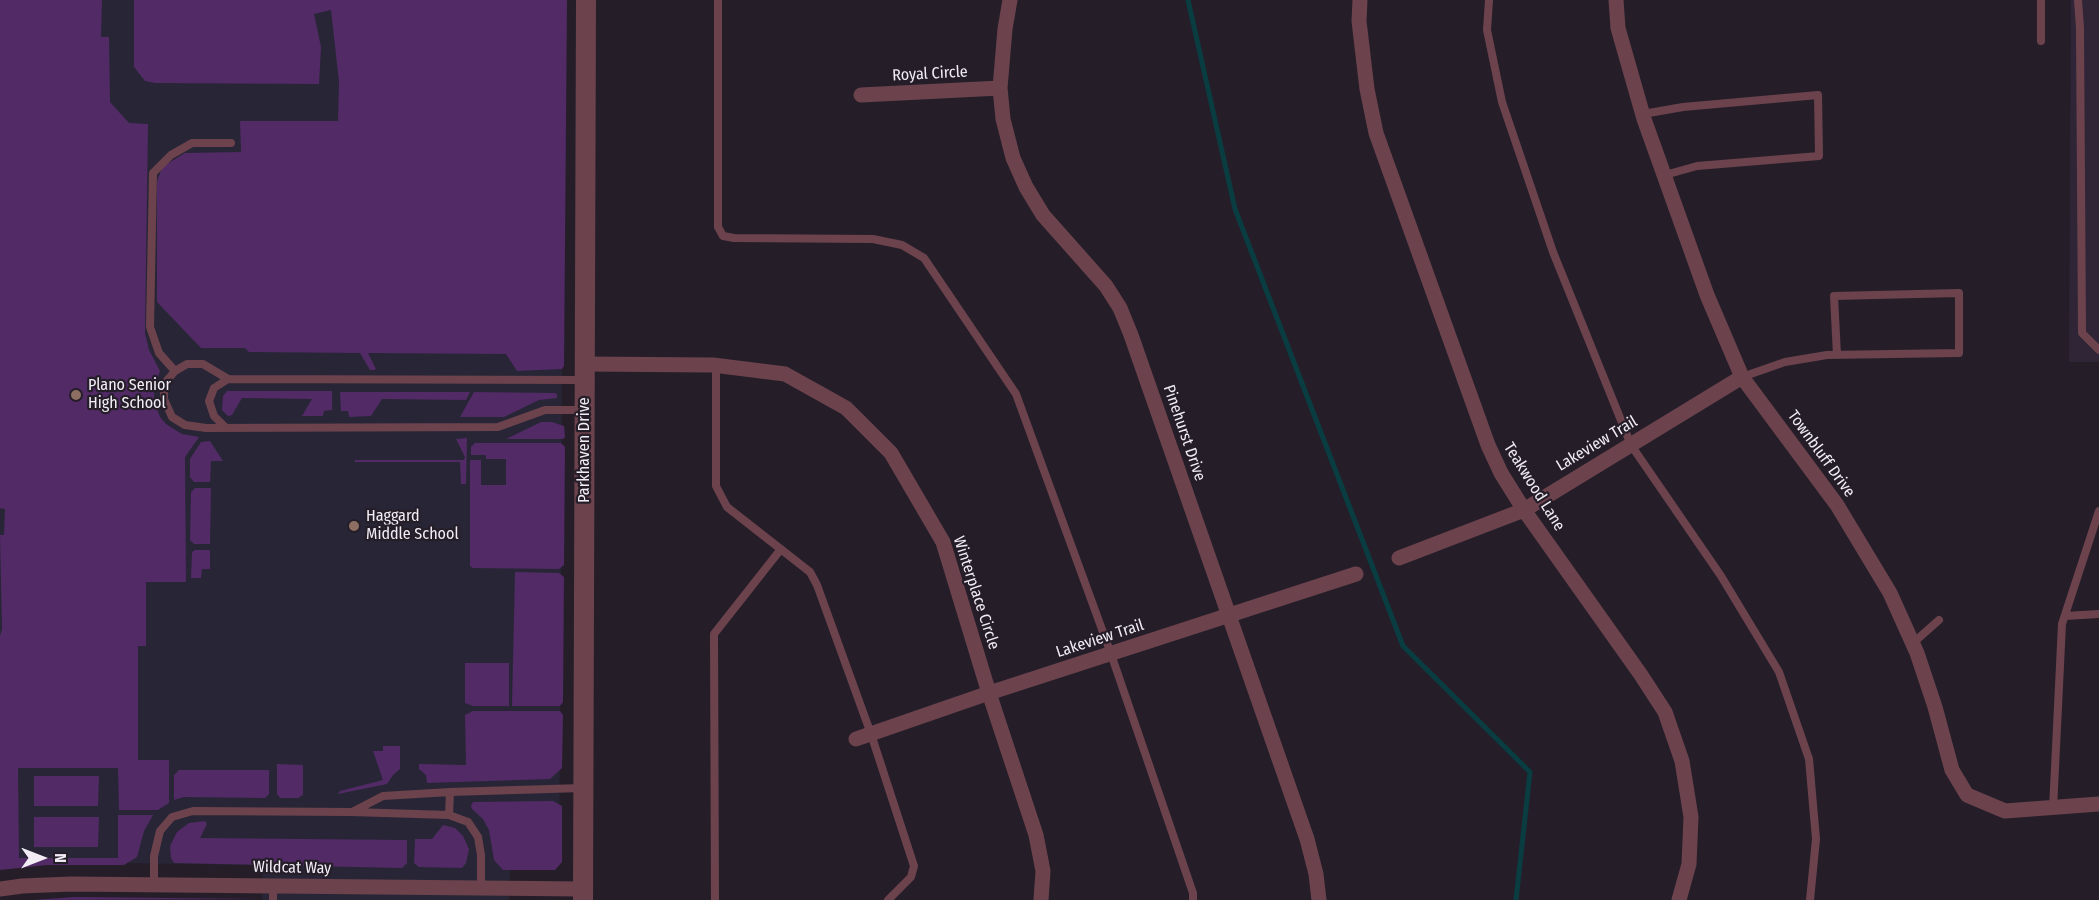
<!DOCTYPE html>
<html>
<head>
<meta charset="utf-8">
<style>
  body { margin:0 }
  #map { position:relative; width:2099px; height:900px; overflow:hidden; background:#251e29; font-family:"Fira Sans Condensed",sans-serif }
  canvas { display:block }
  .north { position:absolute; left:12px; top:828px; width:60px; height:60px; -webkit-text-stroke:4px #251e29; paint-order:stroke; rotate:90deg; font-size:16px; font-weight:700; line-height:24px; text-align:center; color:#f2edf5 }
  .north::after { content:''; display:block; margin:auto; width:21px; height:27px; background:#f2edf5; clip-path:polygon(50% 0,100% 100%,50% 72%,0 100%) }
</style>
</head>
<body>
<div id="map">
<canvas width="2099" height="900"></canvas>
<div class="north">N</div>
</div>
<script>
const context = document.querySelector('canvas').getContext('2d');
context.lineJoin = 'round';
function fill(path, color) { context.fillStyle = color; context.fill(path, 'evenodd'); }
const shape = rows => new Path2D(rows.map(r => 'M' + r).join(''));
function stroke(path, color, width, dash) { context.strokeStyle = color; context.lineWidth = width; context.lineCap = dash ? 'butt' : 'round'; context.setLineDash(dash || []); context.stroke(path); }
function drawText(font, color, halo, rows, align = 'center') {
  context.font = font + ' "Fira Sans Condensed",sans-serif'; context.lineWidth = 4.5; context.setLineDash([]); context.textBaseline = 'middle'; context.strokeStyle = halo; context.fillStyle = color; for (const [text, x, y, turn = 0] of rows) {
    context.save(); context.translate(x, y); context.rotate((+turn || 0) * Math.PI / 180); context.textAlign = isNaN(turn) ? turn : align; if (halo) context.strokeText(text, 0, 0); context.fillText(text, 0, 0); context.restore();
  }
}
fill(shape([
  [2071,0,2099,0,2099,362,2069,362]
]), '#2f2536');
fill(shape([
  [0,0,562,0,563,181,559,866,510,867,509,900,262,900,263,865,52,862,5,865,0,763]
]), '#282636');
fill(shape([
  [0,0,102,0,101,37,109,37,110,102,129,123,148,124,145,333,149,350,160,371,154,390,154,401,160,417,166,424,182,434,199,437,185,457,186,582,146,582,146,646,138,646,138,760,169,760,169,803,158,810,119,810,118,768,18,768,19,858,118,858,118,815,153,815,144,831,137,857,124,865,47,865,0,870,0,636,2,629,0,535,4,535,5,509,0,508],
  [134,0,567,0,564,366,562,369,517,371,506,354,368,353,376,369,374,370,370,370,360,353,249,352,245,348,201,348,157,302,157,182,162,167,185,153,241,152,240,121,338,121,339,82,331,10,314,14,321,47,319,84,155,83,145,81,134,67],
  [227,391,332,391,332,410,324,411,323,416,302,416,312,399,242,398,232,415,228,416,222,410,223,396],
  [340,392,470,392,466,400,382,399,371,416,349,417,348,411,341,411],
  [474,392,554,393,557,394,557,398,539,400,504,417,460,417],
  [541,422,552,422,564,426,565,437,563,439,506,439],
  [467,438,466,484,461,484,460,462,355,462,355,460,464,460,465,457,456,439],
  [210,441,223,461,211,461,210,482,194,482,190,477,190,459,201,442],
  [475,443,561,443,565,447,564,565,559,569,473,568,470,566,470,460,481,460,481,485,506,485,506,459,486,459,486,455,471,455,471,447],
  [195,488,211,488,210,544,194,544,190,540,191,492],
  [195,550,210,550,210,569,202,569,201,578,191,578,192,552],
  [515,572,559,573,564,577,563,702,560,706,512,706],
  [465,663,509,663,509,706,473,706,465,703],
  [473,711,560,711,563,715,562,768,550,779,427,783,426,775,419,769,419,764,466,765,465,715],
  [383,746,400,746,400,769,393,775,387,784,338,794,340,791,383,780,373,751,383,751],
  [277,764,303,765,303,795,298,798,280,798,277,794],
  [179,770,269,770,269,794,265,798,184,797,174,800,174,775],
  [34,776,99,776,98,806,34,806],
  [553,801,562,806,562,862,555,870,503,870,494,860,489,830,483,819,472,809,471,806,473,802],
  [34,817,99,817,98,847,34,847],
  [205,821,207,824,200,838,407,840,407,863,402,868,174,863,171,858,170,846,177,832,189,823],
  [443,825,455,828,463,836,469,849,466,863,462,868,419,867,414,863,415,839,432,839],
  [75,897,262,899,33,900]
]), '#512a66');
stroke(shape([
  [1188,0,1235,209,1403,646,1530,772,1516,900]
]), '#093d42', 5);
stroke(shape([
  [718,0,718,227,723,236,734,238,873,239,902,245,924,258,1016,394,1111,654,1193,893,1193,900],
  [1489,0,1487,30,1502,102,1553,252,1631,445,1721,576,1779,672,1809,759,1816,839,1810,900],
  [2078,0,2080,28,2082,333,2099,350],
  [2041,41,2041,0],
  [1643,114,1683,107,1818,95,1819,156,1697,166,1665,175],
  [716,366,716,486,727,507,810,572,817,585,871,734,914,866,911,877,888,900],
  [175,371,159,353,150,327,153,173,171,155,192,143,231,143],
  [1742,377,1785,362,1827,355,1959,353,1959,293,1834,296,1837,355],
  [584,380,228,379,203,364,187,364,175,371,164,384,164,399,172,417,185,425,206,428,498,427,545,410,585,410],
  [226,428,214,416,209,401,214,388,228,379],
  [2065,616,2099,614],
  [1913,643,1939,620],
  [2053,809,2062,624,2099,511],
  [352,812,383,796,450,792,582,788],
  [449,815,450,792],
  [154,885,154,856,160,831,172,817,193,811,351,812,449,815,468,822,478,837,481,855,481,888],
  [273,900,273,886],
  [715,900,714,634,781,549]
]), '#6c434d', 8);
stroke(shape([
  [1010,0,1005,29,1000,88,1003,119,1013,158,1026,187,1043,215,1106,286,1120,308,1131,335,1307,839,1316,874,1319,900],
  [1360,0,1359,21,1367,89,1376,133,1488,445,1501,473,1524,510,1641,675,1665,712,1682,761,1691,817,1689,864,1679,900],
  [1616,0,1618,28,1644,119,1707,295,1742,377,1837,505,1890,593,1917,653,1935,707,1952,770,1967,795,2005,811,2099,804],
  [861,95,1000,88],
  [585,364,713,365,785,374,846,408,891,453,943,542,989,693,1036,835,1043,871,1041,900],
  [1399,558,1524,510,1742,377],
  [856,739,989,693,1356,574],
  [0,889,22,886,71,884,583,889]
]), '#6c434d', 15);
stroke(shape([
  [583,900,586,0]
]), '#6c434d', 20);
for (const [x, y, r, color] of [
  [76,395,6,"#8d6e63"],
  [354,526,6,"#8d6e63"]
]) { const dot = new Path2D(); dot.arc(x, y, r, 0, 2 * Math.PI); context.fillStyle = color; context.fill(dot); stroke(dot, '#251e29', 2); }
drawText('16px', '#f2edf5', '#251e29', [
  ["Royal Circle",930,74,-3],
  ["Pinehurst Drive",1184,433,71],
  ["Lakeview Trail",1597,444,-31],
  ["Parkhaven Drive",585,450,-90],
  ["Townbluff Drive",1821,454,54],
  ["Teakwood Lane",1534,487,58],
  ["Winterplace Circle",976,593,72],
  ["Lakeview Trail",1100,639,-18],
  ["Wildcat Way",292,868,1]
]);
drawText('16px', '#f2edf5', '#251e29', [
  ["Plano Senior",88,386],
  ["High School",88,404],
  ["Haggard",366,517],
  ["Middle School",366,535]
], 'left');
</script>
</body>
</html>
